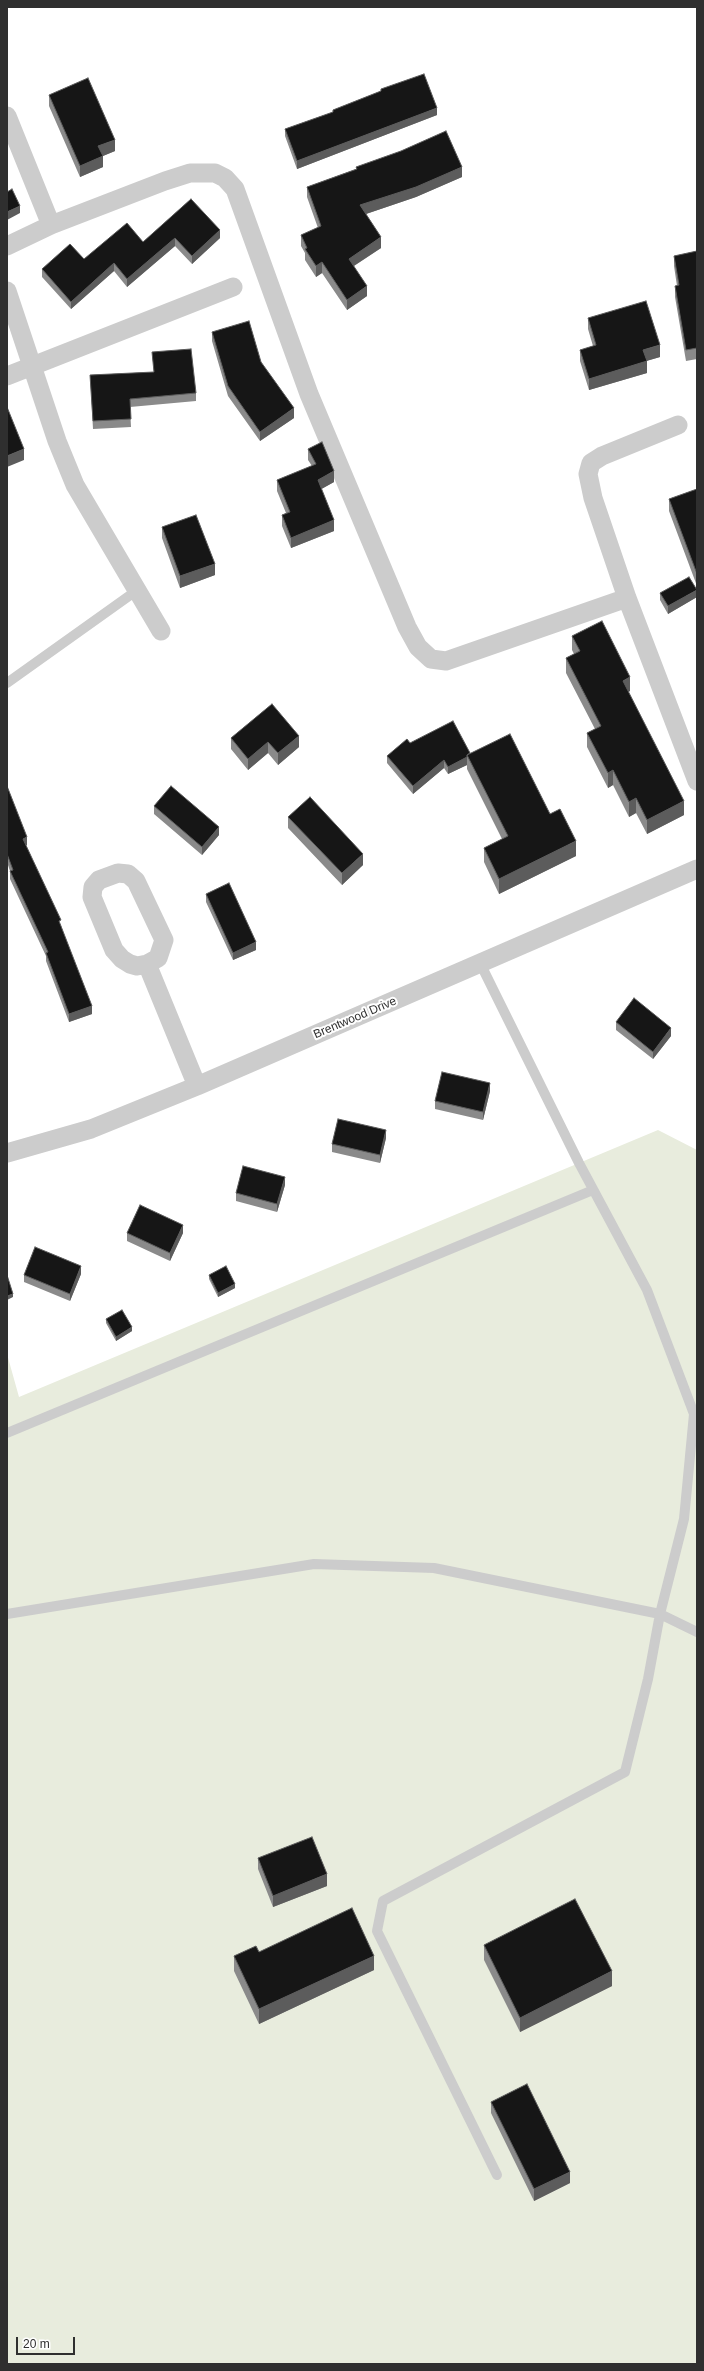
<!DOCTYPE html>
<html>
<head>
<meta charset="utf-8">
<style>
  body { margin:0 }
  #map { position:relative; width:704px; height:2371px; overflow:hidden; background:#fff; font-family:Arial,sans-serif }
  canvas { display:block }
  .frame { position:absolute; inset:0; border:8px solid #2f2f2f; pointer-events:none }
  .scale { position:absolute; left:16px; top:2337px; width:59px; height:18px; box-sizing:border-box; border:2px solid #2f2f2f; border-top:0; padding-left:5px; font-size:12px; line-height:14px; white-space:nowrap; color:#2f2f2f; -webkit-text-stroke:3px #fff; paint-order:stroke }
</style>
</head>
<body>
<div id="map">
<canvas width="704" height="2371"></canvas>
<div class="frame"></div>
<div class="scale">20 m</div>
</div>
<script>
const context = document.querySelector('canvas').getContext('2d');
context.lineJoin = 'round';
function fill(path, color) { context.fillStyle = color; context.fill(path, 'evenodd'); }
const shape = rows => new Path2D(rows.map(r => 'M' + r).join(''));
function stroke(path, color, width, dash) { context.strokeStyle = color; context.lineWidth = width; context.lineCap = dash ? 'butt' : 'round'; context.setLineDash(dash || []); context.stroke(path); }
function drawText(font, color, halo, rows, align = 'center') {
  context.font = font + ' Arial,sans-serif'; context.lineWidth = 4; context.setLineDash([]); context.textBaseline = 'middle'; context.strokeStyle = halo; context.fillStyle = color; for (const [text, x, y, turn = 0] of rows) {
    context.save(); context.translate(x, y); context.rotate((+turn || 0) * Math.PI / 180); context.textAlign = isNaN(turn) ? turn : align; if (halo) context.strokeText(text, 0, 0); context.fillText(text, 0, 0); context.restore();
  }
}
fill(shape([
  [658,1130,697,1150,697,2364,7,2364,7,1354,19,1397]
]), '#e8ecdd');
stroke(shape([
  [7,683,136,591],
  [7,1433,593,1190],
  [7,1614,314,1564,434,1568,660,1614,684,1519,694,1414,647,1290,579,1163,481,965],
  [497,2175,377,1931,383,1901,625,1772,648,1679,660,1614,697,1632]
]), '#ccc', 10);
stroke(shape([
  [7,116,51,225],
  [7,246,51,225,165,181,190,173,215,173,225,178,235,189,309,394,407,627,418,647,431,659,446,661,627,598],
  [7,291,57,441,75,485,161,631],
  [7,376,233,287],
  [678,425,602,456,591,463,588,474,593,498,627,598,697,781],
  [118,873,128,874,136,881,164,940,158,958,147,964,137,966,130,964,122,959,114,950,92,897,93,887,99,880,118,873],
  [147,964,197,1086],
  [7,1153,91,1129,197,1086,697,869]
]), '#ccc', 19);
fill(shape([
  [381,89,437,115,297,169,285,136,285,129,333,112,333,110,381,91],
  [49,95,115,151,103,156,103,167,80,177,49,106],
  [356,167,462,177,416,197,366,214,381,248,354,266,367,296,347,310,322,273,316,277,305,260,305,253,301,246,301,235,318,228,307,197,307,187,356,169],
  [191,199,220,238,192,264,175,246,127,287,114,271,71,309,42,277,42,269,84,259,143,242],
  [697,251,697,359,686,361,675,297,675,286,677,286,674,266,674,256],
  [588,318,660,357,646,361,647,373,589,390,580,361,580,350,593,346,588,329],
  [212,332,294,418,260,441,228,396,212,341],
  [152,352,196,393,196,401,130,407,131,427,93,429,90,375,154,372],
  [308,449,334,482,321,489,334,531,291,548,282,526,282,515,286,513,277,491,277,480,312,466,308,460],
  [697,489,697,586,669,511,669,499],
  [162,527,215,575,180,588,162,538],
  [660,593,697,597,668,614,660,600],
  [572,636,630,691,628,692,684,815,647,834,636,813,629,817,613,785,608,788,587,747,587,733,595,729,566,673,566,658,574,654,572,650],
  [272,704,299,747,278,765,268,753,248,770,231,749,231,738],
  [470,753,550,814,576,856,499,894,484,862,484,848,502,839,467,769,467,765,448,774,444,768,413,794,387,763,387,756],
  [7,786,27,845,26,845,61,926,92,1014,69,1022,46,961,46,956,10,879,10,871,7,862],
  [154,806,219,835,202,855,154,814],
  [288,817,363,865,342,885,288,828],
  [206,894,256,950,233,960,206,902],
  [616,1022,671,1036,653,1059,616,1030],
  [490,1091,483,1120,435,1109,435,1101],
  [386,1138,380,1163,332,1152,332,1144],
  [285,1185,277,1212,236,1201,236,1193],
  [127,1233,183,1233,170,1261,127,1241],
  [81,1274,70,1301,24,1282,24,1275],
  [209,1275,235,1288,218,1297,209,1279],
  [106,1319,132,1331,116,1341,106,1323],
  [258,1858,327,1886,273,1907,258,1869],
  [484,1945,612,1986,520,2032,484,1960],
  [259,1952,374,1970,259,2024,234,1971,234,1956],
  [491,2102,570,2183,534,2201,491,2113]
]), '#8a8a8a');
fill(shape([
  [437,108,437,115,297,169,297,161],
  [115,140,115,151,98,158,98,146],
  [103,156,103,167,80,177,80,166],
  [462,167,462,177,416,197,360,216,360,205],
  [20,206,20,213,7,220,7,212],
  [220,230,220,238,192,264,192,256],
  [381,237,381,248,349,269,349,259],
  [175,238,175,246,127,287,127,279],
  [322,262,322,273,316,277,316,266],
  [114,263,114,271,71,309,71,302],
  [367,286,367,296,347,310,347,300],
  [660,345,660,357,643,362,643,350],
  [647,361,647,373,589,390,589,379],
  [294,408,294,418,260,441,260,432],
  [24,449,24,460,7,467,7,456],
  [334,471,334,482,318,491,318,480],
  [334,520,334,531,291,548,291,538],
  [215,564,215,575,180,588,180,576],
  [697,590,697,597,668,614,668,606],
  [630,677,630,691,623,695,623,681],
  [299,736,299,747,278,765,278,753],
  [268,742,268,753,248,770,248,759],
  [467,757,467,765,448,774,448,767],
  [444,760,444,768,413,794,413,786],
  [613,770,613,785,608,788,608,773],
  [636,798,636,813,629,817,629,802],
  [684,801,684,815,647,834,647,820],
  [219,827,219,835,202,855,202,847],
  [27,837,27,845,23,846,23,839],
  [576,841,576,856,499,894,499,879],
  [363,854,363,865,342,885,342,873],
  [256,942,256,950,233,960,233,953],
  [92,1006,92,1014,69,1022,69,1014],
  [671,1028,671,1036,653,1059,653,1052],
  [490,1083,490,1091,483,1120,483,1112],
  [386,1130,386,1138,380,1163,380,1155],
  [285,1177,285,1185,277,1212,277,1204],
  [183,1225,183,1233,170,1261,170,1253],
  [81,1266,81,1274,70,1301,70,1294],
  [235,1284,235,1288,218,1297,218,1293],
  [13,1294,13,1297,7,1300,7,1296],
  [132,1327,132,1331,116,1341,116,1337],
  [327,1874,327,1886,273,1907,273,1896],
  [374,1956,374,1970,259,2024,259,2009],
  [612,1971,612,1986,520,2032,520,2018],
  [570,2172,570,2183,534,2201,534,2189]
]), '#5c5c5c');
const building = shape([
  [424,74,437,108,297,161,285,129,333,112,333,110,381,91,381,89,424,74],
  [88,78,115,140,98,146,103,156,80,166,49,95,88,78],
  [446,131,462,167,416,187,360,205,381,237,349,259,367,286,347,300,322,262,316,266,305,249,307,248,301,235,321,226,307,187,357,169,356,167,401,151,446,131],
  [12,189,20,206,7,212,7,192,12,189],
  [191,199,220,230,192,256,175,238,127,279,114,263,71,302,42,269,70,244,84,259,127,223,143,242,191,199],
  [697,251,697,348,686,350,675,286,679,285,674,256,697,251],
  [646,301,660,345,643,350,647,361,589,379,580,350,596,345,588,318,646,301],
  [249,321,261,362,294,408,260,432,228,386,212,332,249,321],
  [191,349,196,393,130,399,131,419,93,421,90,375,154,372,152,352,191,349],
  [7,407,24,449,7,456,7,407],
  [322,442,334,471,318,480,334,520,291,538,282,515,290,512,277,480,316,464,308,449,322,442],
  [697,489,697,574,669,499,697,489],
  [196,515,215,564,180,576,162,527,196,515],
  [689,577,697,590,668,606,660,593,689,577],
  [602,621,630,677,623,681,684,801,647,820,636,798,629,802,613,770,608,773,587,733,601,726,566,658,580,651,572,636,602,621],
  [272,704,299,736,278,753,268,742,248,759,231,738,272,704],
  [453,721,470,753,467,755,467,757,448,767,444,760,413,786,387,756,407,739,410,743,453,721],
  [510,734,550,814,560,809,576,841,499,879,484,848,508,836,467,755,510,734],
  [7,786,27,837,23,839,61,920,59,921,92,1006,69,1014,46,953,48,952,10,871,13,870,7,854,7,786],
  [171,786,219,827,202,847,154,806,171,786],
  [310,797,363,854,342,873,288,817,310,797],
  [229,883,256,942,233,953,206,894,229,883],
  [634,998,671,1028,653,1052,616,1022,634,998],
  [442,1072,490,1083,483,1112,435,1101,442,1072],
  [338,1119,386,1130,380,1155,332,1144,338,1119],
  [243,1166,285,1177,277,1204,236,1193,243,1166],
  [140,1205,183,1225,170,1253,127,1233,140,1205],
  [35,1247,81,1266,70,1294,24,1275,35,1247],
  [226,1266,235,1284,218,1293,209,1275,226,1266],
  [7,1275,13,1294,7,1296,7,1275],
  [122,1310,132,1327,116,1337,106,1319,122,1310],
  [312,1837,327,1874,273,1896,258,1858,312,1837],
  [575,1899,612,1971,520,2018,484,1945,575,1899],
  [352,1908,374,1956,259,2009,234,1956,256,1946,259,1952,352,1908],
  [527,2084,570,2172,534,2189,491,2102,527,2084]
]);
fill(building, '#161616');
stroke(building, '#5c5c5c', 1);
drawText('12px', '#2f2f2f', '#fff', [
  ["Brentwood Drive",355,1018,-23]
]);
</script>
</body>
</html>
